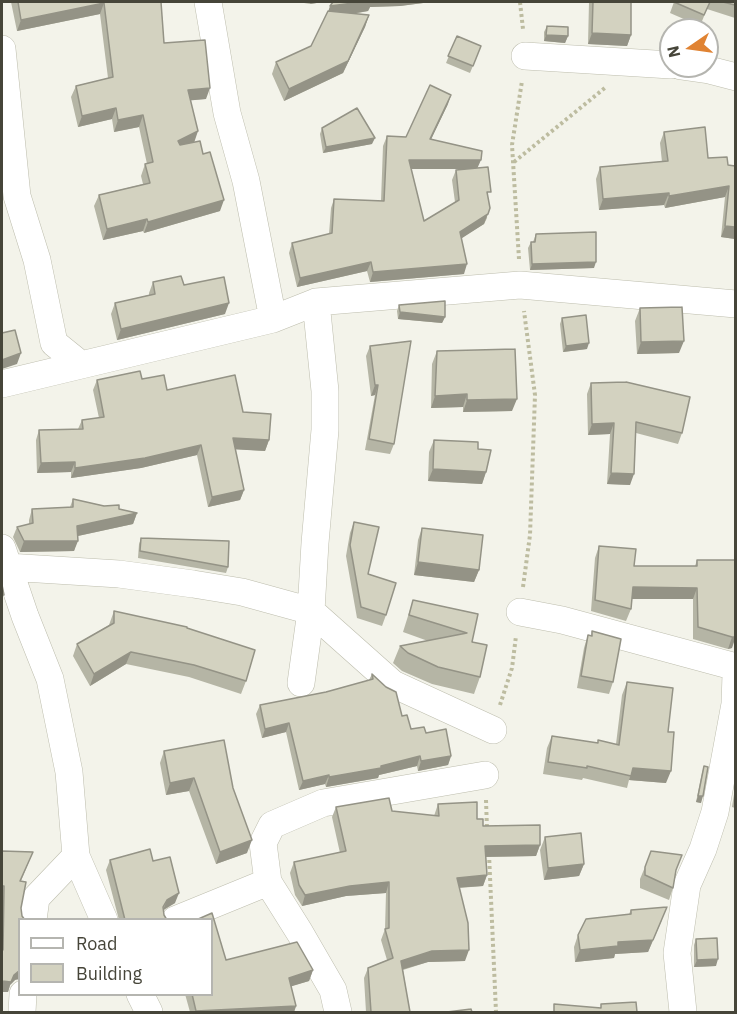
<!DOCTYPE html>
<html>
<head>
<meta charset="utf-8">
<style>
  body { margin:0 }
  #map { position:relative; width:737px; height:1014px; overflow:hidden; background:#f3f3ea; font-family:"IBM Plex Sans",sans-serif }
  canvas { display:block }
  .frame { position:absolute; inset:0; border:3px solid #464539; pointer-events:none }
  .legend { position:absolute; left:18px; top:918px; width:195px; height:78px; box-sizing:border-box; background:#fff; border:2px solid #b5b5b0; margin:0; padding:8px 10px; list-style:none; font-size:18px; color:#464539 }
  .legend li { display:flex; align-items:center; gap:12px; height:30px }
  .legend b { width:30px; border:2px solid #b5b5b0 }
  .north { position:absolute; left:659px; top:18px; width:60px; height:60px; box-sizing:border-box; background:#fff; border:2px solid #b5b5b0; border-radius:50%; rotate:257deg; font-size:16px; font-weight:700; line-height:24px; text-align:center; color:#464539 }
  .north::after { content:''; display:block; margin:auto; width:21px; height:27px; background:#e08333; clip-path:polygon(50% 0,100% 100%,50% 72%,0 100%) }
</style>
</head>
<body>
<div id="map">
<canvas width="737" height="1014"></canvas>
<div class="frame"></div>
<ul class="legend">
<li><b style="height:8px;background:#fff"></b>Road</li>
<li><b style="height:16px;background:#d3d2c0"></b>Building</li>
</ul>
<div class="north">N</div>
</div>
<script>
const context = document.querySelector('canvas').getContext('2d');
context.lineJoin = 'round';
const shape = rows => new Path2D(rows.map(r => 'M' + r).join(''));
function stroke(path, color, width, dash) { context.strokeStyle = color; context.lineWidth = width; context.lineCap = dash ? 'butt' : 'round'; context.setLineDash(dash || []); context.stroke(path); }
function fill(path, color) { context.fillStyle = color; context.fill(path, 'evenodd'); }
const street = shape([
  [208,2,227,113,246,181,273,319],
  [2,49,17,196,37,260,54,343,80,364],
  [525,56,671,65],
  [681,66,709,70,736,77],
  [2,384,273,319,316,302,520,285,736,304],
  [2,548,25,616,50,679,69,772,76,856,104,920],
  [7,567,119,574,193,584,242,592,311,611,393,684,493,730],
  [520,612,562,620,736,667],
  [301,683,311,611,315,543,325,430,325,391,316,302],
  [33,920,36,898,76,856],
  [175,920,268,882],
  [140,994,149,1012],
  [22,1012,23,994],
  [338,1012,333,990,300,933,268,882,263,843,272,825,323,803,485,775],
  [683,1012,677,953,687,885,703,849,715,812,735,704,736,674]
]);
stroke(street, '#bdbdad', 28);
stroke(shape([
  [520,2,523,29],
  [514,162,606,87],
  [519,259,512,145,522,81],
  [523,587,530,535,535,395,524,311],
  [500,705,512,668,516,636],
  [486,800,487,829],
  [489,854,496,1012]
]), '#bdbca0', 4, [3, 3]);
stroke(street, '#fff', 27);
fill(shape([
  [11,2,161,2,164,43,206,99,190,100,194,143,203,154,220,211,144,233,143,231,103,240,94,206,99,195,143,184,141,176,145,164,147,164,139,127,114,132,112,119,78,127,71,97,76,86,108,78,100,14,17,31],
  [298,2,323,2,310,4],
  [333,2,431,2,400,6,370,7,368,11,353,14,369,15,365,27,343,73,284,101,272,74,276,62,311,46],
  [589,2,631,2,631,35,627,46,588,44],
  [674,2,735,2,735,18,707,9,700,26,670,13],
  [547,26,568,36,565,43,544,41,544,32],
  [457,36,481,46,470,73,446,63],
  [448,104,431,139,478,168,488,198,487,218,484,224,461,238,464,274,370,282,367,271,297,287,289,253,292,243,329,234,331,208,334,199,381,201,383,146,387,136,406,137],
  [411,169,469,169,456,170,452,180,455,202,424,221],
  [322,128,372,144,323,153,320,134],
  [664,132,708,158,728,165,735,166,735,239,721,237,725,197,665,208,664,205,599,210,596,179,600,167,662,162,660,143],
  [536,234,594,268,530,270,528,248,531,242,533,242],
  [153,282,184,285,225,314,117,340,111,314,115,303,149,295,149,293],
  [399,305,445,317,442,323,398,319,397,311],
  [640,308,679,353,637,354,635,321],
  [562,318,587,349,563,352,560,324],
  [370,346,394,444,390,454,365,450,375,395,371,396,366,356],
  [437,351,512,411,463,412,463,407,431,408,432,364],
  [142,379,167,390,243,412,269,440,265,451,235,449,244,490,240,500,208,507,197,455,141,468,71,478,71,472,37,473,36,440,39,430,78,429,82,420,99,418,93,390,97,380],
  [591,383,682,433,678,444,636,433,630,485,607,484,610,434,588,435,587,394],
  [434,440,478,449,486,472,482,484,428,481,429,452],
  [73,499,137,513,133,524,78,536,74,551,20,552,13,537,17,527,29,524,29,520,32,509,70,507],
  [354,522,368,574,386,615,382,626,357,618,346,556,350,533],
  [422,528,479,570,474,582,414,575,418,540],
  [141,538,228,567,226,573,138,558,139,544],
  [599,546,634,566,695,566,697,560,735,560,732,648,728,649,693,639,693,599,631,599,631,609,626,621,591,611,595,558],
  [413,600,478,614,472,642,480,677,474,694,432,684,402,671,393,663,400,646,428,641,403,632],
  [114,611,187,628,246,681,241,694,189,677,126,664,90,686,73,656,77,644,109,625],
  [592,631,613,682,609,694,577,688,584,648,588,635,591,636],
  [372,674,402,716,411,729,426,733,451,756,448,765,418,771,417,766,379,775,378,778,326,787,325,784,299,790,286,732,262,738,256,714,260,705,326,692,369,680],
  [627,682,668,732,666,783,629,780,627,788,583,778,582,780,543,774,547,748,552,736,597,743,616,744,622,695],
  [164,751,233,788,247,853,216,864,189,791,166,795,160,763],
  [704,766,701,803,696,802,702,773],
  [735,788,735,808,732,807],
  [438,804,477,819,483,826,540,845,536,856,486,857,487,875,483,886,459,888,465,961,428,962,403,970,410,1012,366,1012,364,978,368,968,387,960,381,940,385,929,386,893,346,896,302,906,295,895,290,873,294,862,340,853,332,817,336,807,434,816],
  [545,837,584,864,579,876,544,880,540,850],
  [2,851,33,852,21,881,21,908,15,980,10,985,8,992,2,992],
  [110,860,153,861,175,903,164,910,164,915,167,920,119,920,106,870],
  [645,867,676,872,673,888,669,900,640,888,640,879],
  [631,910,662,920,648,952,615,954,614,958,575,962,574,947,578,935,629,914],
  [696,939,716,966,694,967,694,945],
  [226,960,313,970,309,981,291,986,296,1006,294,1012,190,1012,185,994,212,994]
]), '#b5b5a5');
fill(shape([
  [311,2,323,2,310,4],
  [361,2,431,2,400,6,370,7,368,11,326,18,330,6],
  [104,3,100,14,17,31,21,20],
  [369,15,365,27,343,73,284,101,289,89],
  [592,33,631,35,627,46,588,44],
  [546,35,568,36,565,43,544,41],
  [210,88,206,99,184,101,188,90],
  [451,95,448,104,427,148,430,139],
  [116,108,112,119,78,127,82,116],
  [143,115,139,127,114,132,118,120],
  [198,131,194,143,174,152,178,141],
  [375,138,372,144,323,153,326,147],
  [409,160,481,160,477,169,405,169],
  [729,186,725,197,665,208,669,196],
  [669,193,664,205,599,210,603,199],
  [224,200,220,211,144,233,148,222],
  [490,208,484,224,456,242,460,232],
  [147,219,143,231,103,240,107,229],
  [725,226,735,227,735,239,721,237],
  [371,262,367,271,297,287,300,278],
  [596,262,594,268,530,270,532,264],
  [467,264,464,274,370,282,373,272],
  [229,303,225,314,117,340,121,329],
  [400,312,445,317,442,323,398,319],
  [684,341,679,353,637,354,641,342],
  [589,343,587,349,563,352,566,346],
  [21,353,17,364,2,369,2,360],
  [375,385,378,385,375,395,371,396],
  [467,394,463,407,431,408,435,396],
  [517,399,512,411,463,412,467,400],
  [614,423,610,434,588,435,592,424],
  [233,438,269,440,265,451,229,449],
  [201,445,197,455,141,468,71,478,75,468],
  [75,462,71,472,37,473,41,463],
  [433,469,486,472,482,484,428,481],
  [611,473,634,474,630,485,607,484],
  [244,490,240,500,208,507,212,497],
  [137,513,133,524,73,537,77,526],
  [24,541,78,541,74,551,20,552],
  [418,562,479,570,474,582,414,575],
  [633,587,697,588,693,599,628,599],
  [732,637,735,637,735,639,732,648,728,649],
  [131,652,126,664,90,686,94,674],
  [289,723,286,732,262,738,265,729],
  [420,756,417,766,379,775,378,778,326,787,329,777],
  [451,756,448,765,418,771,421,761],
  [633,768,671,771,666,783,629,780],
  [329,775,325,784,299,790,303,781],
  [194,778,189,791,166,795,170,783],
  [698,796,703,796,701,803,696,802],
  [252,840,247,853,216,864,220,852],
  [540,845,536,856,481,857,485,846],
  [584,864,579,876,544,880,548,868],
  [487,875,483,886,453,888,457,878],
  [389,882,386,893,346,896,302,906,305,895,350,886],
  [179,893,175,903,163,910,167,900],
  [667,907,648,952,615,954,614,958,575,962,580,950,618,942],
  [469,950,465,961,428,962,397,971,401,961,432,951],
  [718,959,716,966,694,967,697,960],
  [20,970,20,979,15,980,10,985,14,975],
  [313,970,309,981,286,988,289,978],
  [2,981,11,982,8,992,2,992],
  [296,1006,294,1012,196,1012,196,1011]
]), '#949386');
const building = shape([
  [18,2,161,2,164,43,205,40,210,88,188,90,198,131,178,141,180,145,200,141,203,154,210,152,224,200,148,222,147,219,107,229,99,195,150,183,145,164,153,162,143,115,118,120,116,108,82,116,76,86,113,77,104,3,21,20,18,2],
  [333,2,361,2,330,6,333,2],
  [593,2,631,2,631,35,592,33,593,2],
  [674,2,710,2,704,15,674,2],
  [723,2,735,2,735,5,723,2],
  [328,11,369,15,348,61,289,89,276,62,311,46,328,11],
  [547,26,568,27,568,36,546,35,547,26],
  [457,36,481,46,473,66,448,56,457,36],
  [430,85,451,95,430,139,482,151,481,160,409,160,424,221,459,200,456,170,488,167,491,192,487,192,490,208,488,214,460,232,467,264,373,272,371,262,300,278,292,243,332,233,334,199,384,201,387,136,406,137,430,85],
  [357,108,375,138,326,147,322,128,357,108],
  [705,127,708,158,727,157,728,165,735,166,735,227,725,226,729,186,669,196,669,193,603,199,600,167,668,161,664,132,705,127],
  [596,232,596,262,532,264,531,242,535,242,536,234,596,232],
  [181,276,184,285,224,277,229,303,121,329,115,303,155,294,153,282,181,276],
  [445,301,445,317,400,312,399,305,445,301],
  [682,307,684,341,641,342,640,308,682,307],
  [586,315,589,343,566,346,562,318,586,315],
  [15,330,21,353,2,360,2,333,15,330],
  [411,341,394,444,369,439,378,385,375,385,370,346,411,341],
  [515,349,517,399,467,400,467,394,435,396,437,351,515,349],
  [140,371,142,379,164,375,167,390,235,375,243,412,271,414,269,440,233,438,244,490,212,497,201,445,145,458,75,468,75,462,41,463,39,430,83,429,82,420,104,417,97,380,140,371],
  [626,382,690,397,682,433,636,422,634,474,611,473,614,423,592,424,591,383,626,382],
  [434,440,478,442,478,449,491,450,486,472,433,469,434,440],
  [73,499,104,506,119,505,119,509,137,513,77,526,78,541,24,541,17,527,33,523,32,509,73,507,73,499],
  [354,522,379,527,368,574,396,583,386,615,361,607,350,545,354,522],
  [422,528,483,535,479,570,418,562,422,528],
  [141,538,229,541,228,567,140,551,141,538],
  [599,546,636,549,634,566,697,566,697,560,735,560,735,637,732,637,698,627,697,588,633,587,631,609,595,600,599,546],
  [2,585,4,595,2,595,2,585],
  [413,600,478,614,472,642,487,645,480,677,438,667,408,653,400,646,467,633,409,615,413,600],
  [114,611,187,627,187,628,255,650,246,681,194,665,131,652,94,674,77,644,114,623,114,611],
  [592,631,621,639,613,682,581,676,588,635,592,636,592,631],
  [372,674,386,687,396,692,402,716,407,715,411,729,424,727,426,733,446,729,451,756,421,761,420,756,381,766,381,768,329,777,329,775,303,781,289,723,265,729,260,705,326,692,373,679,372,674],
  [627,682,673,688,668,732,674,732,671,771,633,768,631,776,587,766,587,768,548,762,552,736,598,743,598,740,619,745,627,682],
  [224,740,233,788,252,840,220,852,194,778,170,783,164,751,224,740],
  [704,766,708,767,703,796,698,796,704,766],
  [389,798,392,811,439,816,438,804,477,802,477,819,483,819,483,826,540,825,540,845,485,846,487,875,457,878,468,923,469,950,432,951,401,961,410,1012,371,1012,368,968,393,958,385,929,389,928,389,882,350,886,305,895,299,885,294,862,346,851,336,807,389,798],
  [581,833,584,864,548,868,545,837,581,833],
  [150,849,153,861,170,857,179,893,167,900,163,907,164,915,167,920,125,920,110,860,150,849],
  [2,851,33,852,20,881,26,882,21,908,22,916,25,920,20,920,20,970,14,975,11,982,2,981,2,950,3,950,4,886,2,886,2,851],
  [651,851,682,855,676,870,673,888,645,875,645,867,651,851],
  [667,907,653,940,618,942,618,946,580,950,578,935,586,919,631,914,631,910,667,907],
  [212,913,226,960,297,942,313,970,289,978,296,1006,196,1011,192,994,212,994,212,920,196,920,212,913],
  [717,938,718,959,697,960,696,939,717,938],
  [636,1002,637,1012,554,1012,554,1004,601,1008,601,1004,636,1002],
  [471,1009,472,1012,447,1012,471,1009]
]);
fill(building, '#d3d2c0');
stroke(building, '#949386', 1.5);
</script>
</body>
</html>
